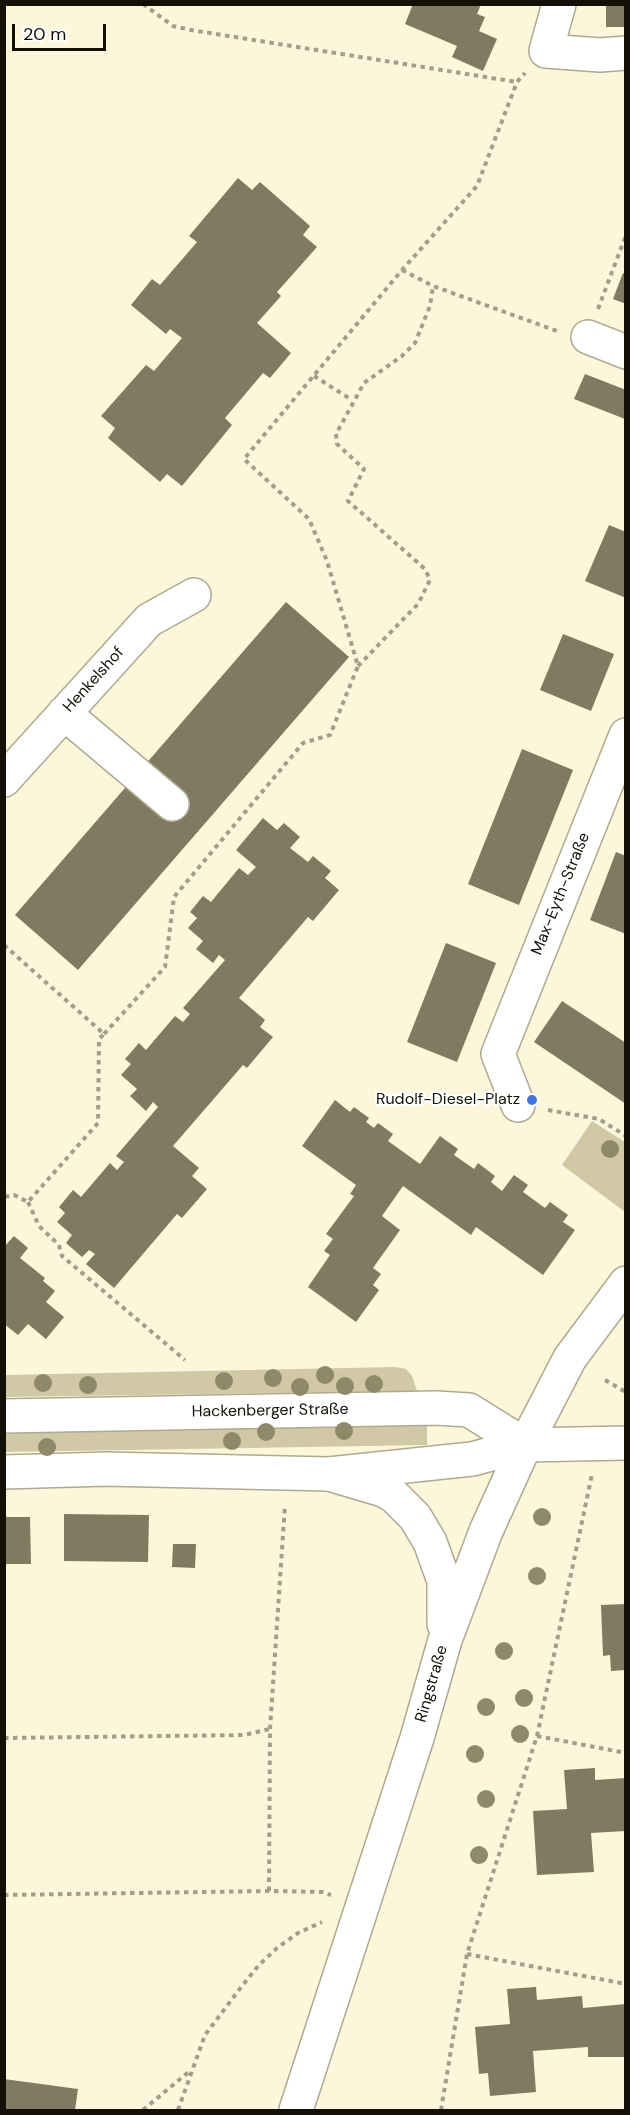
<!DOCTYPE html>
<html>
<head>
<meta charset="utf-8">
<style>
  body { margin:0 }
  #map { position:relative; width:630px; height:2115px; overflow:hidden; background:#fcf6da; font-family:"DM Sans",sans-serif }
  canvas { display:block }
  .frame { position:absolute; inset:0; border:6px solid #131107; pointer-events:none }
  .scale { position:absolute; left:12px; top:24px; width:94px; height:27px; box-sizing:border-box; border:3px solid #131107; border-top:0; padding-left:8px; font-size:18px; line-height:21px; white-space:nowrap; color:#131107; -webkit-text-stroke:4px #fff; paint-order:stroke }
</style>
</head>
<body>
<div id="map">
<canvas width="630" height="2115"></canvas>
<div class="frame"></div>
<div class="scale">20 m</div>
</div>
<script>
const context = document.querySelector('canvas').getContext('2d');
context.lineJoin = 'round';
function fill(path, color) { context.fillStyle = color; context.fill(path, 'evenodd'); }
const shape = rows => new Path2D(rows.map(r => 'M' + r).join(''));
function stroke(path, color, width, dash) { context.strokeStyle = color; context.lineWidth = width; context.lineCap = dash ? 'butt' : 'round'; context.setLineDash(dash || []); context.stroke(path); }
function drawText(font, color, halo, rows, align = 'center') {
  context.font = font + ' "DM Sans",sans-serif'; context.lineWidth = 4.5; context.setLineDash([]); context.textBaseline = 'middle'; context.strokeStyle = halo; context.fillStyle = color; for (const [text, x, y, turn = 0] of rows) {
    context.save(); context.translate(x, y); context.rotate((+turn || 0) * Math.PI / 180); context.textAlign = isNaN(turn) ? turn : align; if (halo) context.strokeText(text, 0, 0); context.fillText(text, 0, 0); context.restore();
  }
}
fill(shape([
  [592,1121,625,1142,625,1212,562,1165],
  [395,1367,406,1369,412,1376,417,1391,5,1397,5,1375],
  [427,1422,427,1445,5,1452,4,1429]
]), '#d1c9a5');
fill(shape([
  [413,4,481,4,477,14,485,17,479,31,497,39,483,71,452,57,457,46,405,24],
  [606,4,626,4,626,27,606,27],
  [238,178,252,190,260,182,310,226,303,235,317,247,277,292,281,296,257,323,291,353,270,378,263,373,225,418,232,425,182,486,167,474,160,482,108,438,115,428,101,416,146,365,154,371,182,338,170,329,166,334,131,305,152,279,160,285,197,242,189,236],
  [623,273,626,274,626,304,613,299],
  [585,374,626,390,625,419,574,399],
  [609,525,626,532,626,598,585,581],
  [286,602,349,657,78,970,15,915],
  [563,634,614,654,591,711,540,690],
  [522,749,573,770,519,905,468,884],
  [263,818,277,830,284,823,300,837,290,848,308,862,313,856,331,871,325,878,339,890,313,921,308,917,239,998,265,1020,260,1027,273,1037,247,1068,243,1065,173,1146,199,1168,192,1176,207,1189,182,1218,177,1214,114,1288,86,1264,95,1254,89,1250,82,1257,66,1243,72,1235,57,1222,65,1213,59,1207,73,1190,81,1197,110,1163,117,1170,124,1162,116,1156,158,1107,153,1102,146,1111,130,1096,137,1089,121,1075,131,1064,125,1059,139,1043,146,1050,175,1016,183,1022,190,1014,183,1008,225,960,219,955,213,963,196,949,203,941,188,928,197,918,190,912,203,896,211,902,239,868,248,875,256,867,236,850],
  [616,852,626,856,626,934,590,920],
  [446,943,496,963,457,1062,407,1042],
  [562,1001,626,1043,626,1104,534,1042],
  [335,1100,350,1112,354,1107,369,1118,366,1122,374,1128,378,1123,393,1134,388,1141,420,1164,440,1136,458,1149,454,1155,474,1169,478,1163,495,1176,491,1182,502,1191,514,1175,528,1185,523,1192,545,1208,550,1202,568,1215,563,1222,575,1230,543,1275,476,1227,471,1235,403,1186,382,1216,400,1230,373,1268,381,1274,373,1285,379,1290,356,1322,308,1287,330,1255,324,1251,333,1239,326,1234,354,1196,350,1194,356,1185,302,1146],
  [14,1236,28,1248,20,1258,45,1278,43,1281,55,1291,46,1302,64,1317,46,1339,28,1324,18,1335,4,1324,4,1247],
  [64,1514,149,1515,148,1562,64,1561],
  [4,1517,30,1517,31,1564,4,1564],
  [173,1544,196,1544,195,1568,172,1567],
  [626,1604,626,1670,611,1671,610,1655,603,1656,601,1605],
  [595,1768,595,1780,626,1778,626,1831,591,1833,594,1872,537,1875,533,1811,567,1809,564,1770],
  [536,1987,537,2000,582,1996,583,2008,626,2004,626,2057,588,2057,588,2047,533,2051,536,2092,490,2096,488,2073,479,2074,475,2027,510,2024,507,1989],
  [4,2079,78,2089,75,2110,4,2110]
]), '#807a61');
const minor = shape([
  [559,4,546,51,600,55,626,53],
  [588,337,626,352],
  [64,713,172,804],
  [4,780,149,620,194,595],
  [518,1105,498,1054,626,735],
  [4,1416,436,1408,469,1410,525,1445],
  [4,1472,107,1469,329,1474,472,1459,525,1445,626,1443]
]);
const major = shape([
  [329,1474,383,1490,394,1496,415,1517,430,1542,444,1581,444,1624],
  [296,2110,417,1738,445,1640,486,1531,525,1445,570,1358,626,1283]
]);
stroke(minor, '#afa98f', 36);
stroke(major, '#afa98f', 36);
stroke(shape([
  [143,4,173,26,191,30,517,82],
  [402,270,433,286,557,331],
  [598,309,626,235],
  [314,376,352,400],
  [358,666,418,604,430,580,425,569,348,501,364,469,337,444,336,434,364,383,402,356,415,343,430,306,433,286],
  [4,945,104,1034,99,1039,98,1123,28,1202,14,1195,4,1197],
  [104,1034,165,967,174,897,303,743,330,735,358,666,327,561,309,519,244,459,402,270,477,186,517,82,525,73],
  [548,1110,599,1119,626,1136],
  [28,1202,39,1226,59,1245,62,1256,185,1360],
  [605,1380,626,1392],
  [537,1736,626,1753],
  [4,1738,244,1735,270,1729],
  [269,1891,270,1729,285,1505],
  [4,1895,269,1891,322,1892,331,1895],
  [467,1954,626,1984],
  [143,2110,191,2070],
  [178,2110,205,2035,242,1986,258,1966,277,1948,298,1933,322,1922],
  [441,2110,467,1954,537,1736,592,1474]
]), '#a39e89', 4, [4.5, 4.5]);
stroke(minor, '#fff', 33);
stroke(major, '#fff', 33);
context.fillStyle = '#908969';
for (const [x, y] of [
  [610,1149],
  [325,1375],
  [273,1378],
  [224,1381],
  [43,1383],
  [374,1384],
  [88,1385],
  [345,1386],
  [300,1387],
  [344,1431],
  [266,1432],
  [232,1441],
  [47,1447],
  [542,1517],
  [537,1576],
  [504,1651],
  [524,1698],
  [486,1707],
  [520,1734],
  [475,1754],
  [486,1799],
  [479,1855]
]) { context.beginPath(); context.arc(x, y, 9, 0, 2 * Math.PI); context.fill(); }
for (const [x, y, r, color] of [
  [532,1100,6,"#3f76e6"]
]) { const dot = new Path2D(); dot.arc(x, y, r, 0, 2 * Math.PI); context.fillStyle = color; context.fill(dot); stroke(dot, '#fff', 2); }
drawText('16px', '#131107', '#fff', [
  ["Henkelshof",94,680,-48],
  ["Max-Eyth-Straße",561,894,-68],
  ["Hackenberger Straße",270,1411,-1],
  ["Ringstraße",432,1684,-74]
]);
drawText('16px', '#131107', '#fff', [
  ["Rudolf-Diesel-Platz",520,1100]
], 'right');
</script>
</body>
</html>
